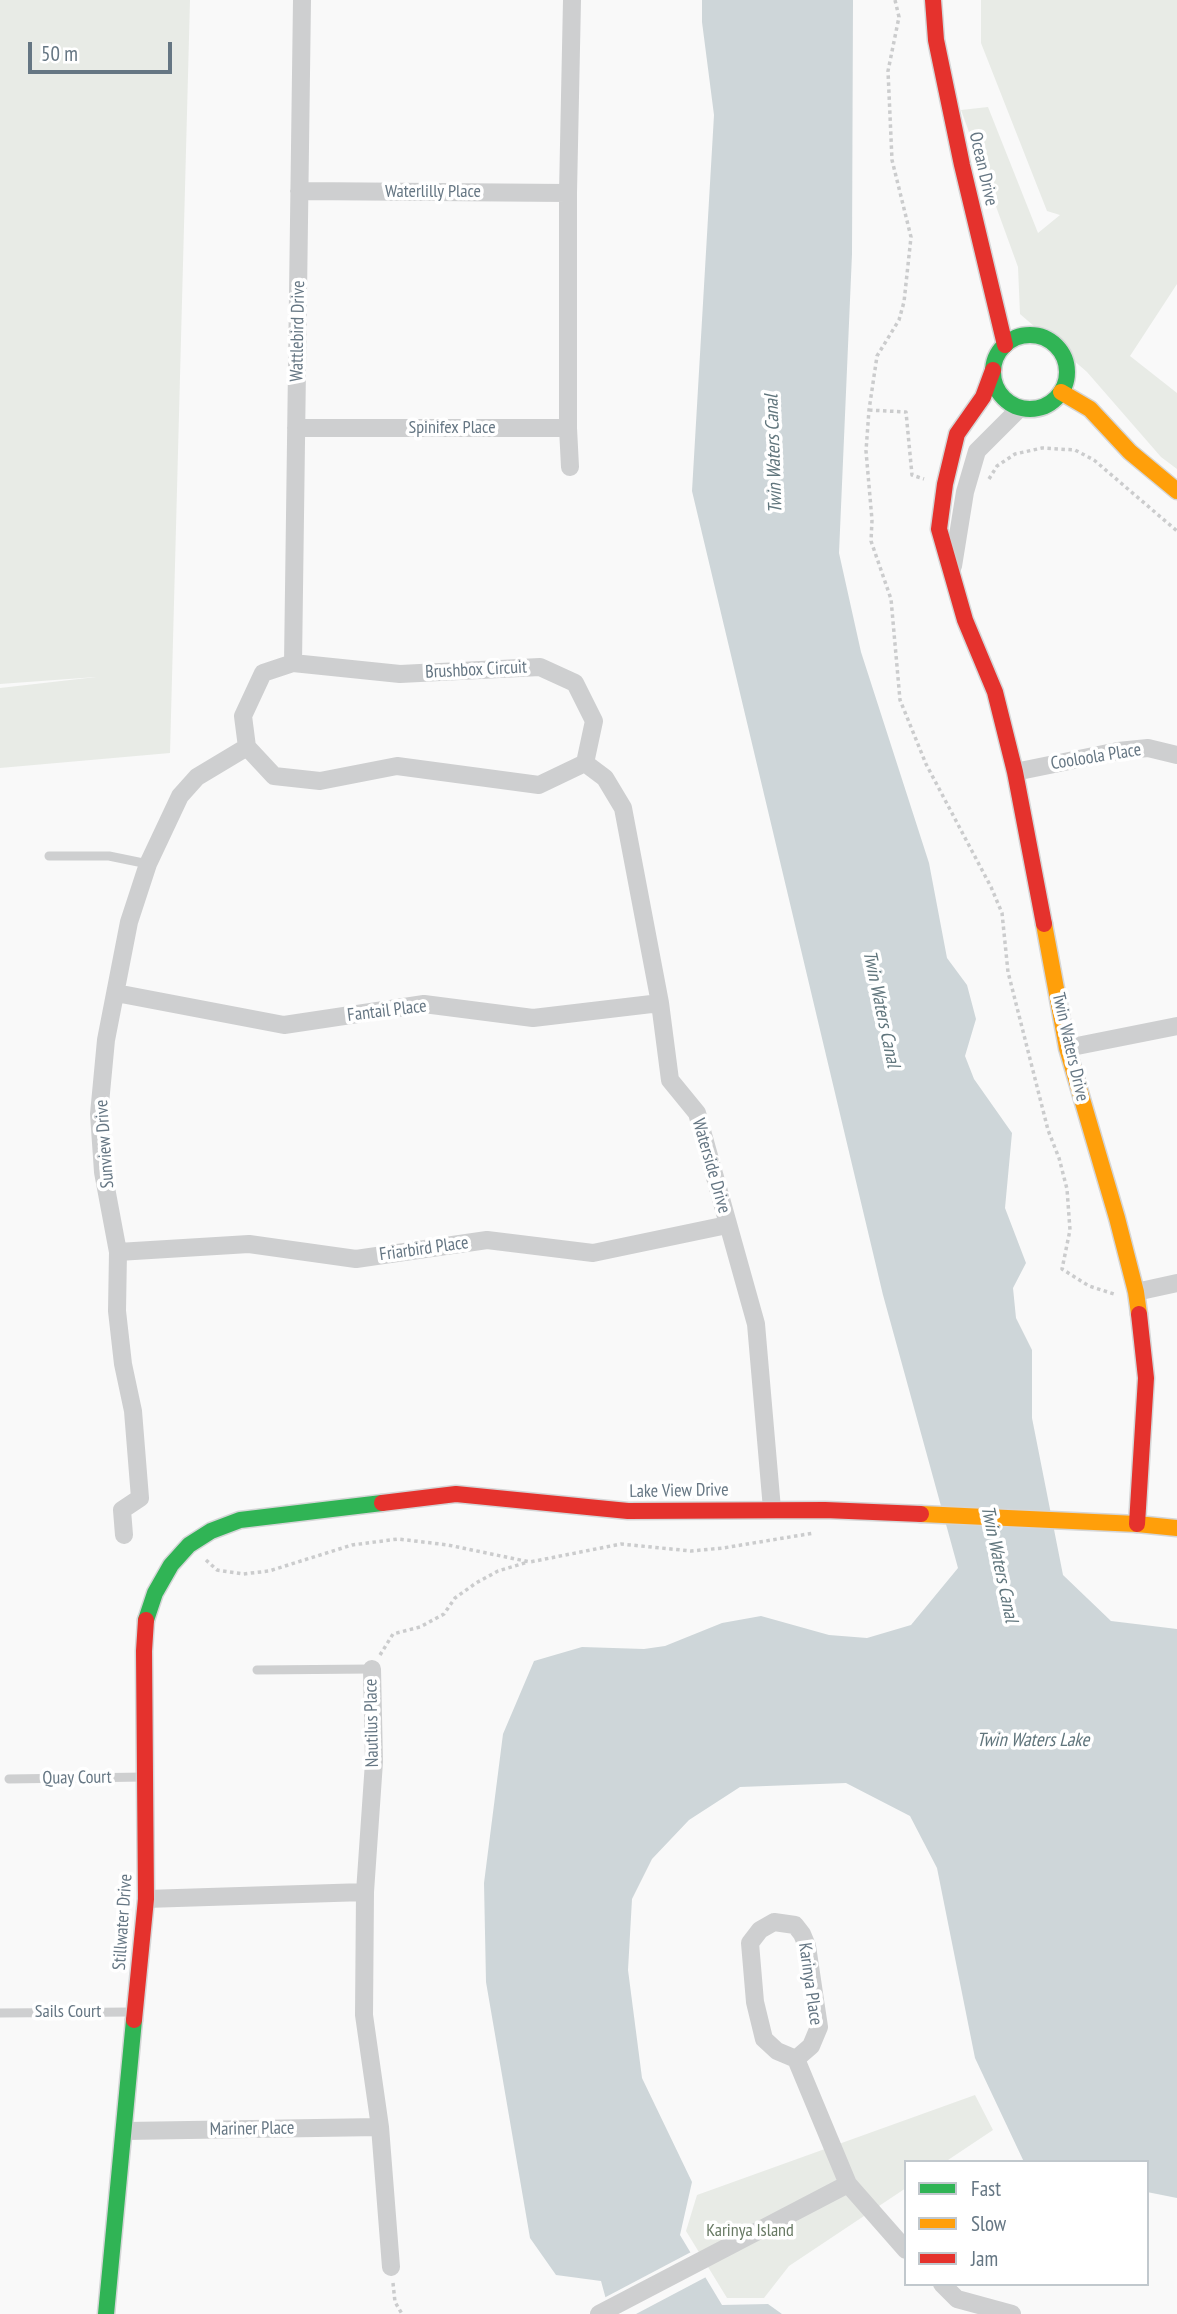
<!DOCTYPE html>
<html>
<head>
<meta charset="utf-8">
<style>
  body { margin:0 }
  #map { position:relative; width:1177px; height:2314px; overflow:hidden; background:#f9f9f9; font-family:"PT Sans Narrow",sans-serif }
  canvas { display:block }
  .legend { position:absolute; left:904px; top:2160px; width:245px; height:126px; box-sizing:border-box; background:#fff; border:2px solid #c1c8cd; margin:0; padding:9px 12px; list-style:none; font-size:21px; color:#657683 }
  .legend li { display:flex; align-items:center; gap:14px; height:35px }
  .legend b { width:35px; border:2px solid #c1c8cd }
  .scale { position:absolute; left:28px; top:42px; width:144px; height:32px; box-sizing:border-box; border:4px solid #657683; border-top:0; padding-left:9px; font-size:21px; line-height:24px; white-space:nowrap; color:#657683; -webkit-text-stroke:5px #fff; paint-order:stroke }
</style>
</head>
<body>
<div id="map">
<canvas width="1177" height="2314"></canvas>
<ul class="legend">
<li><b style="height:9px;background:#30b455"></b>Fast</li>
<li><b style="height:9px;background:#ff9f0a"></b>Slow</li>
<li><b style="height:9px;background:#e5322d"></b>Jam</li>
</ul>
<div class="scale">50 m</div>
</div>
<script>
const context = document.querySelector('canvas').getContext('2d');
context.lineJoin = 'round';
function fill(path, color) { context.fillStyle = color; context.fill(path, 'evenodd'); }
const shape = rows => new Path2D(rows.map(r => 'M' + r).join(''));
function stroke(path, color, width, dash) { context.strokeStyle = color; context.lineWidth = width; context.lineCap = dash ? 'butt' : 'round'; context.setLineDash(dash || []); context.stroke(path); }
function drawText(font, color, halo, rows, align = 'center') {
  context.font = font + ' "PT Sans Narrow",sans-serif'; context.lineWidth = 7; context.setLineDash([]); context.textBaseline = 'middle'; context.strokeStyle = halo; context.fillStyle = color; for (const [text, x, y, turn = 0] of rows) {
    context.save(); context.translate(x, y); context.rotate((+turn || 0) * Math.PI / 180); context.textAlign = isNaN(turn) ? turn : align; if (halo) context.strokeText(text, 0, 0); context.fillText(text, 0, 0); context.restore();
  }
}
fill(shape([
  [0,0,190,0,170,753,0,768,0,688,96,677,0,684],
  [981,0,1177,0,1177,284,1130,356,1177,393,1177,469,1161,457,1087,372,1020,314,1018,267,961,110,988,107,1038,233,1060,215,1047,211,981,43],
  [975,2095,993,2130,945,2162,906,2162,906,2188,789,2266,764,2298,727,2298,686,2231,697,2195]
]), '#e8ebe6');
fill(shape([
  [702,0,853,0,852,254,839,553,861,652,929,863,947,958,967,985,976,1019,965,1056,974,1079,1012,1133,1005,1208,1026,1263,1013,1288,1016,1318,1032,1350,1032,1418,1063,1575,1111,1621,1177,1629,1177,2198,1147,2192,1147,2162,1024,2162,975,2058,937,1868,910,1816,846,1783,740,1787,689,1820,652,1859,632,1899,628,1970,642,2078,692,2182,680,2235,722,2305,768,2304,782,2314,610,2314,601,2281,556,2275,530,2238,486,1982,484,1883,503,1734,534,1661,582,1647,644,1649,665,1646,722,1623,761,1616,829,1635,867,1638,911,1625,958,1568,883,1295,692,491,714,115,702,22]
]), '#ced6d9');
fill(shape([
  [693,2251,708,2276,636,2314,606,2314,602,2299]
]), '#f9f9f9');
const fast = shape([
  '993 372a37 37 0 1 1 74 0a37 37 0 1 1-74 0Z',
  [146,1620,155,1593,171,1565,189,1545,211,1531,240,1520,382,1503],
  [106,2314,134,2020]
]);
const slow = shape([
  [1061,392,1090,409,1130,452,1177,491],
  [1044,924,1067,1048,1117,1218,1136,1292,1139,1314],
  [921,1514,1137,1524,1177,1528]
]);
const jam = shape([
  [933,0,936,40,962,165,1005,345],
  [993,370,983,397,957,434,945,484,939,529,965,620,995,692,1015,772,1044,924],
  [382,1503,456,1494,628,1511,825,1510,921,1514],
  [1137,1524,1146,1378,1139,1314],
  [134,2020,146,1899,144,1651,146,1620]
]);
stroke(fast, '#d5d6d7', 19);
stroke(slow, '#d5d6d7', 19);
stroke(jam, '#d5d6d7', 19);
stroke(shape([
  [895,0,899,17,888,71,892,160,911,237,904,302,899,320,877,356,869,410,866,451,872,520,871,541,891,599,900,700,926,764,991,887,1002,913,1008,972,1048,1130,1059,1158,1067,1189,1070,1230,1062,1269,1089,1286,1114,1294],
  [869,410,906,412,912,475,924,479],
  [989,479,997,466,1015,454,1042,448,1075,450,1094,460,1177,531],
  [206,1560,217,1570,243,1574,269,1571,352,1545,398,1539,448,1545,530,1562,621,1544,691,1551,723,1548,814,1533],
  [380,1655,393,1634,420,1627,444,1614,455,1598,476,1583,498,1571,528,1562],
  [393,2283,395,2302,402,2314]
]), '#cbcccd', 3.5, [3.5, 3.5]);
stroke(shape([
  [49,856,109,856,148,864],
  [257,1670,372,1669],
  [9,1779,144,1777],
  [0,2013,132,2012]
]), '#cecfd0', 9);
stroke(shape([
  [299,191,568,193],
  [296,428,568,428,570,467],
  [568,428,568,193,572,0],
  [953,566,965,492,977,451,1020,408],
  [293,663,400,674,540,667,575,683,594,721,585,763,539,785,397,766,320,781,274,776,247,747,243,716,263,673,293,663],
  [293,663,302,0],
  [585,763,605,778,623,808,660,1003,670,1080,697,1113,756,1324,772,1509],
  [1015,772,1118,751,1148,748,1177,755],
  [116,993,284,1025,424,1004,533,1018,660,1003],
  [1067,1048,1177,1026],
  [118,1252,249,1244,356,1259,487,1240,593,1253,727,1225],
  [1136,1292,1177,1283],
  [124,1535,122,1510,140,1498,133,1411,123,1364,117,1311,118,1252,103,1172,99,1114,106,1040,129,922,148,864,180,796,197,777,247,747],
  [372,1669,374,1762,365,1892,364,2015,380,2127,391,2267],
  [146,1899,365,1892],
  [774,1922,795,1925,802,1934,807,1946,819,2027,811,2046,796,2059,777,2051,764,2039,755,2002,750,1943,760,1930,774,1922],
  [796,2059,848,2184,906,2250],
  [125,2131,380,2127],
  [942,2284,957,2299,1012,2314],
  [599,2314,848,2184]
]), '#cecfd0', 18);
stroke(fast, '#30b455', 16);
stroke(slow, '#ff9f0a', 16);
stroke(jam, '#e5322d', 16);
drawText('18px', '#657683', '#fff', [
  ["Ocean Drive",983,169,77],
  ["Waterlilly Place",433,192],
  ["Wattlebird Drive",298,331,-89],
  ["Spinifex Place",452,428],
  ["Brushbox Circuit",476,670,-3],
  ["Cooloola Place",1096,757,-9],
  ["Fantail Place",387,1011,-7],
  ["Twin Waters Drive",1070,1047,77],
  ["Sunview Drive",105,1144,-94],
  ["Waterside Drive",711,1166,74],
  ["Friarbird Place",424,1249,-8],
  ["Lake View Drive",679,1491,-1],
  ["Nautilus Place",372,1723,-91],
  ["Quay Court",77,1778,-1],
  ["Stillwater Drive",123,1922,-86],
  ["Karinya Place",810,1984,82],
  ["Sails Court",68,2012],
  ["Mariner Place",252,2129,-1]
]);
drawText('18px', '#687a64', '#fff', [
  ["Karinya Island",750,2231]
]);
drawText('italic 19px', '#60757c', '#fff', [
  ["Twin Waters Canal",774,454,-92],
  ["Twin Waters Canal",881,1009,78],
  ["Twin Waters Canal",999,1564,78],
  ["Twin Waters Lake",1033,1741]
]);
</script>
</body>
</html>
